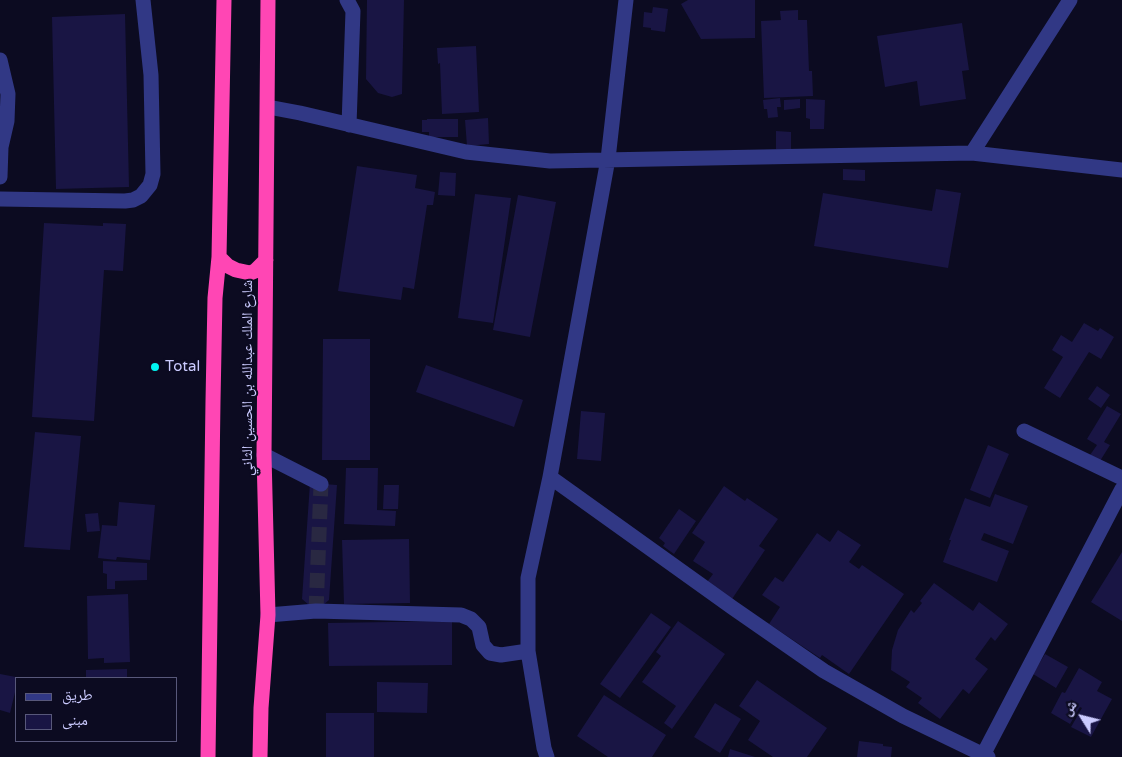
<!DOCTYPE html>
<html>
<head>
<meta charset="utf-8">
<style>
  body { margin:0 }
  #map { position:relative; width:1122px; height:757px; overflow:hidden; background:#0c0b21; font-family:"Varela Round","Noto Naskh Arabic",sans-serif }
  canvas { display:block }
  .legend { position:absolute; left:15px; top:677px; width:162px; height:65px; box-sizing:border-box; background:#0c0b21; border:1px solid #58587a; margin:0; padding:6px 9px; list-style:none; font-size:15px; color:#cbcbff }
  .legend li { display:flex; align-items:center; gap:10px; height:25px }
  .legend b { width:25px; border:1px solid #58587a }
  .north { position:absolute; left:1057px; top:692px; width:50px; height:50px; -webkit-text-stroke:4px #0c0b21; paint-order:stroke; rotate:306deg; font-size:14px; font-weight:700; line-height:20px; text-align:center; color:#cbcbff }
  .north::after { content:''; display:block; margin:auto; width:18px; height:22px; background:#cbcbff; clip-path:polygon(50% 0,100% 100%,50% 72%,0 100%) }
</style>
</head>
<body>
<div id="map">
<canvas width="1122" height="757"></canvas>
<ul class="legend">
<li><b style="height:6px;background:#313885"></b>طريق</li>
<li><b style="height:14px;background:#191544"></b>مبنى</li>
</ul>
<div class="north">ش</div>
</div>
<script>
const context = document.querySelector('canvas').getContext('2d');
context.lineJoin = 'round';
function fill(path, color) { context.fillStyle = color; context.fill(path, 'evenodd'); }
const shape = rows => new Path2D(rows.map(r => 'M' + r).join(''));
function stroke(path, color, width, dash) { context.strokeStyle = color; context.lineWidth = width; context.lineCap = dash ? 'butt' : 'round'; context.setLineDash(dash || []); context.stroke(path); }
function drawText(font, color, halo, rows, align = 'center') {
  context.font = font + ' "Varela Round","Noto Naskh Arabic",sans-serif'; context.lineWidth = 4; context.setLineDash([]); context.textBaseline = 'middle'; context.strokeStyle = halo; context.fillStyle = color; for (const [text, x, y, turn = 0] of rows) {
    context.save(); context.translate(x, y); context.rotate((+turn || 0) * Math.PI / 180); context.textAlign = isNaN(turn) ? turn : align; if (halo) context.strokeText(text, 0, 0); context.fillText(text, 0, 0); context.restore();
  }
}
fill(shape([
  [367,0,404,0,402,94,392,97,378,93,366,79],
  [688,0,755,0,755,38,701,39,681,4],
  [653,7,668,9,665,32,651,30,651,28,643,27,644,12,652,13],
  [798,10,798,20,807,20,809,71,812,71,813,96,764,98,761,21,781,20,780,11],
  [125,14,129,187,56,189,52,17],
  [962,23,969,70,962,71,966,99,920,106,917,81,885,87,877,36],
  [476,46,479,112,442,114,440,63,438,64,437,48],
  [780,98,781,107,777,107,778,117,768,118,767,109,764,109,763,100],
  [800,99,800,108,784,110,784,100],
  [806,99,825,100,824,129,810,129,810,119,806,118],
  [488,118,489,144,467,146,465,120],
  [427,119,458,119,458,137,429,137,429,132,422,132,422,120,427,120],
  [776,131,791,132,791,149,776,149],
  [357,166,417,175,415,188,435,192,433,205,427,205,414,289,403,287,401,300,338,291],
  [843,169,865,170,865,181,843,180],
  [440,172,456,173,455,196,438,195],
  [936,189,961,193,948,268,814,246,823,193,932,211],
  [475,194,511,198,493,323,458,318],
  [518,195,556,202,530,337,493,330],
  [44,223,103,226,103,223,126,224,123,271,104,270,94,421,32,417],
  [1084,323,1098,331,1100,328,1114,337,1101,359,1089,352,1060,398,1044,388,1063,357,1052,350,1061,335,1072,342],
  [323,339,370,339,370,460,322,460],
  [426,365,523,400,514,427,416,392],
  [1097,386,1110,395,1101,408,1088,399],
  [1107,406,1121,414,1104,442,1110,445,1100,461,1090,455,1097,445,1087,439],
  [581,411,605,413,601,461,577,459],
  [35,432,81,436,70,550,24,547],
  [988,445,1009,454,990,498,970,490],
  [346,468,378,468,377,510,396,511,395,526,344,524],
  [310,483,337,485,329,600,316,611,302,599],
  [384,485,399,485,398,509,383,509],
  [724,486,745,501,747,498,778,519,759,546,765,550,732,599,707,582,713,574,693,561,705,542,692,533],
  [995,494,1028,506,1013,544,984,533,981,540,1009,551,997,582,943,562,951,540,949,540,965,498,990,507],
  [119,502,155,505,150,560,117,557,116,560,98,558,102,525,117,526],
  [679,509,696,521,674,554,663,546,665,543,659,538],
  [98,513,100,531,87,532,85,514],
  [838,530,861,545,849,562,859,569,862,565,904,594,849,674,822,655,820,658,769,624,780,607,762,595,775,577,783,582,817,533,830,542],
  [409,539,410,603,344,604,342,540],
  [1122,552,1122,621,1091,602],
  [103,561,147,563,147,580,115,581,115,589,107,589,107,574,103,573],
  [934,583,973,611,979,602,1008,624,995,641,991,637,975,659,988,669,969,694,963,689,940,719,918,703,922,698,906,687,910,682,891,670,892,650,898,630,911,610,914,613,922,603,920,601],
  [128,594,130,662,104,663,104,658,88,659,87,596],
  [651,613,671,627,620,698,600,684],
  [452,621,452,665,329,666,328,623],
  [678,621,725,654,672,729,664,723,676,706,642,682,661,656,656,652],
  [1045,654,1068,667,1056,688,1033,674],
  [1079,668,1102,682,1097,691,1112,699,1091,737,1071,727,1082,708,1080,707,1070,724,1051,713,1062,692,1065,693],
  [127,669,127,678,86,678,86,670],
  [0,674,16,677,16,688,10,713,0,710],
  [757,680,827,728,807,757,773,757,748,740,760,721,739,706],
  [377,682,428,683,427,713,377,712],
  [604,695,666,735,652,757,608,757,577,736],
  [715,703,741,719,720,753,694,737],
  [326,713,374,713,374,757,326,757],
  [859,741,883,744,883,746,892,747,891,757,857,757],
  [730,749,755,757,728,757]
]), '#191544');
stroke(shape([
  [316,611,321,484]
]), '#292842', 15, [15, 8]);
stroke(shape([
  [347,0,353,11,349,125],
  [0,60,8,94,7,121,1,147,0,177],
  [268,107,300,113,466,152,550,161,972,153,1122,170],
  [972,153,1070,0],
  [0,199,125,201,133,200,141,196,150,185,153,174,151,75,143,0],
  [1024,431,1122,478],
  [264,455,321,484],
  [550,477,733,608,824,671,903,716,988,757],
  [268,615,316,611,461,615,471,619,479,627,483,645,490,653,501,655,528,651],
  [983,755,1122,489],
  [547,757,544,748,528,651,528,578,550,477,608,159,626,0]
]), '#313885', 15);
stroke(shape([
  [219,257,228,266,236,270,250,273,255,271,266,260],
  [208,757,213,401,215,298,219,257,224,0],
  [260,757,261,708,268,615,264,455,268,0]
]), '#ff46b4', 15);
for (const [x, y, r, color] of [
  [155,367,5,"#00f6f2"]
]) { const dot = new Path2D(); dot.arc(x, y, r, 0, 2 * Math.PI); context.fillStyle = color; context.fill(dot); stroke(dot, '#0c0b21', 2); }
drawText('15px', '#cbcbff', '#0c0b21', [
  ["Total",165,367]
], 'left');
drawText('15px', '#cbcbff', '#0c0b21', [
  ["شارع الملك عبدالله بن الحسين الثاني",248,378,-90]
]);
</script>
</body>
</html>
